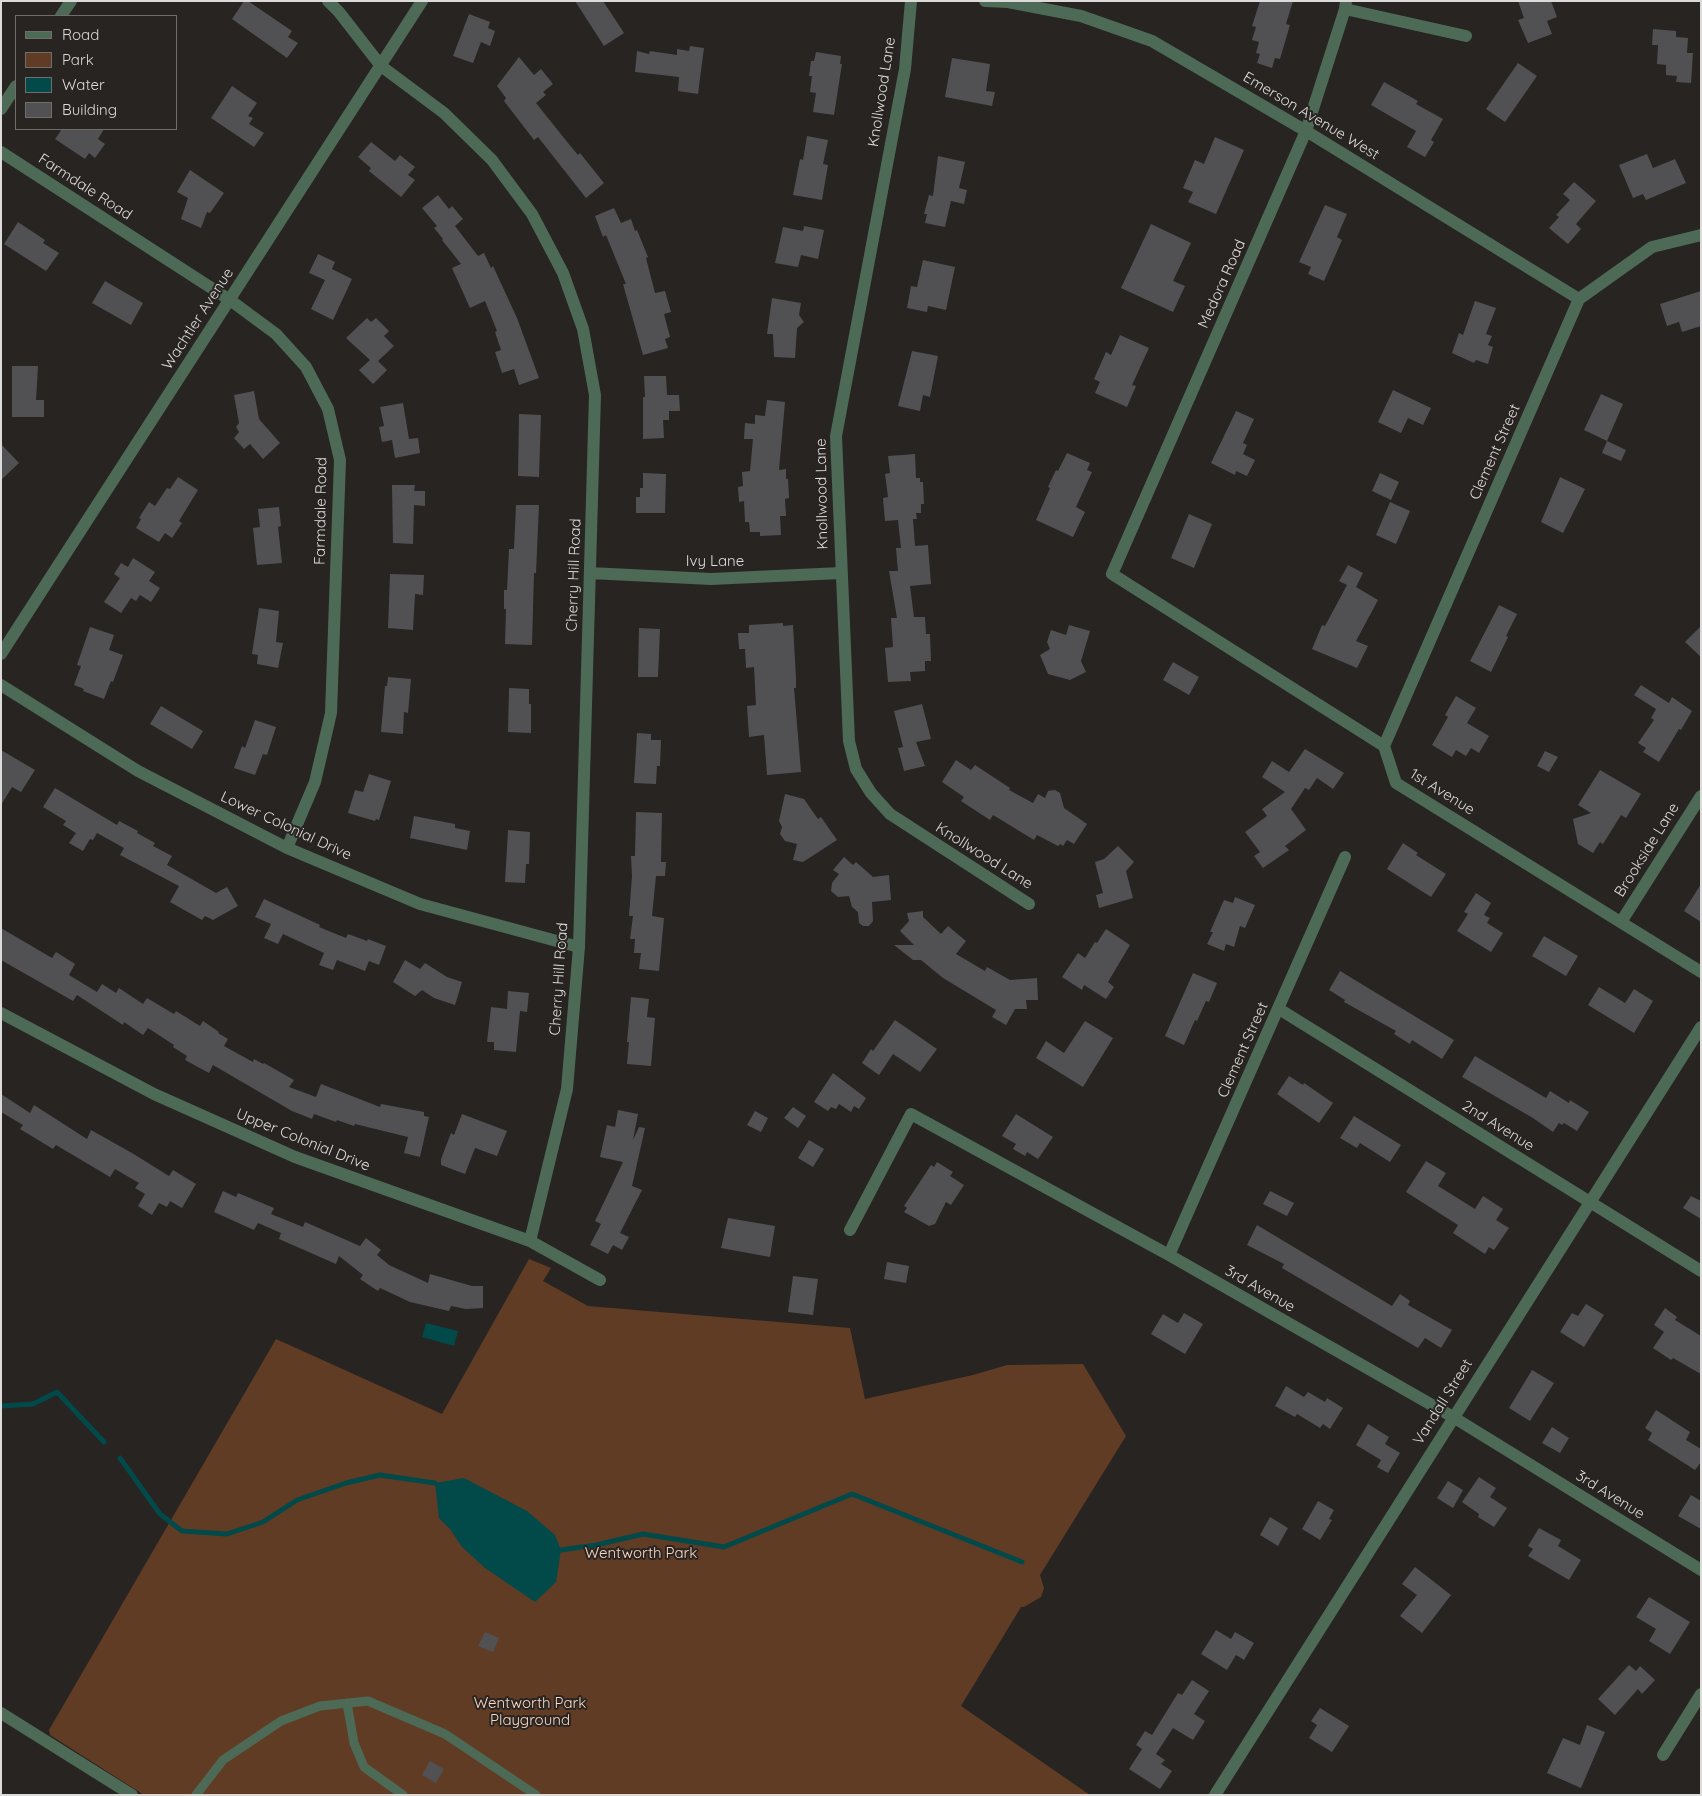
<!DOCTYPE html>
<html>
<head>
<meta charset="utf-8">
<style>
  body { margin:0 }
  #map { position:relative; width:1702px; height:1796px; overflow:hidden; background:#272422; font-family:Quicksand,sans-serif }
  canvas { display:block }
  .frame { position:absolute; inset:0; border:2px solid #dddbd9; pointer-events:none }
  .legend { position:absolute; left:15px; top:15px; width:162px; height:115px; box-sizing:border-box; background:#272422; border:1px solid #706d6b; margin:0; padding:6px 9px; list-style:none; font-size:15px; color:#dddbd9 }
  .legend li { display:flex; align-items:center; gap:10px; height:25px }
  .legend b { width:25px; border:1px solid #706d6b }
</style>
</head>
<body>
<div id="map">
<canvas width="1702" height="1796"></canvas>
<div class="frame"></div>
<ul class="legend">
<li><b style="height:6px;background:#4d6a56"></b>Road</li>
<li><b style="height:14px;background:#613c25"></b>Park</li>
<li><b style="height:14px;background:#02494a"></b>Water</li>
<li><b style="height:14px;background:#515154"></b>Building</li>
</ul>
</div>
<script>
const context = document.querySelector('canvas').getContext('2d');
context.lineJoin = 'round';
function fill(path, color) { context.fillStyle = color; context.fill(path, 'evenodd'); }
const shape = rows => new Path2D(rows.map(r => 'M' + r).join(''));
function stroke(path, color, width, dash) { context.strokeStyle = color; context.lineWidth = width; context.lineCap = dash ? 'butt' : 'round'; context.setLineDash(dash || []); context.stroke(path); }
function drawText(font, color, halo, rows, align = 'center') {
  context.font = font + ' Quicksand,sans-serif'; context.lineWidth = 4; context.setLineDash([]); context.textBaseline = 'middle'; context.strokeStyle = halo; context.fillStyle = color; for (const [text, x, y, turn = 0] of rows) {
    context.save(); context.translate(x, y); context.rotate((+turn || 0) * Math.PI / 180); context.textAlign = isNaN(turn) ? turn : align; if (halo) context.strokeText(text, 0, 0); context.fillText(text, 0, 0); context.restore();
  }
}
fill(shape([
  [529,1259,551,1268,543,1281,588,1306,850,1328,865,1399,973,1375,1007,1365,1083,1364,1126,1436,1040,1575,1044,1588,1041,1597,1024,1607,1021,1607,961,1706,1090,1795,144,1795,50,1735,49,1730,276,1339,442,1414]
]), '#613c25');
fill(shape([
  [426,1323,458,1331,454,1346,422,1337],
  [464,1478,527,1511,555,1535,561,1550,556,1582,535,1602,485,1568,462,1547,450,1529,439,1518,435,1483]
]), '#02494a');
stroke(shape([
  [1,1406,33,1404,57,1392,104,1442],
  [120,1458,160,1514,182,1531,227,1534,263,1522,297,1500,346,1483,380,1475,435,1483],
  [561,1550,596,1545,643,1534,724,1547,852,1494,1022,1562]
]), '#02494a', 5);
fill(shape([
  [244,1,248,1,292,31,288,37,298,43,287,58,232,19],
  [575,1,603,1,624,33,604,46],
  [1260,1,1293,1,1286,24,1290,25,1280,59,1275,58,1272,68,1257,63,1260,54,1256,53,1259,42,1252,40,1256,27,1252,26],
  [1518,1,1551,1,1557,17,1547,21,1552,34,1528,43,1518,20,1524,18],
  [469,14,490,22,488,28,495,31,490,46,481,42,473,63,453,56],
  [1653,29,1676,31,1676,37,1688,38,1687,53,1693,53,1691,83,1676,82,1677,76,1666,75,1666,65,1657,64,1658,45,1652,45],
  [690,46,704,48,698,94,678,91,679,77,635,72,637,51,649,54,650,51,677,55,677,49,689,51],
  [816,52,841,56,840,64,842,64,834,115,813,112,816,93,810,92,812,76,809,76,811,61,814,61],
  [519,57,534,75,541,69,553,84,543,92,546,95,536,103,568,143,578,155,580,153,604,183,586,198,538,137,534,140,504,101,506,98,497,86],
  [952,58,990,64,986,91,995,92,992,106,945,97],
  [1518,63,1537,76,1505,122,1486,109],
  [1384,82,1418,101,1416,104,1443,119,1431,140,1434,142,1425,157,1407,147,1416,131,1371,105],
  [232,86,257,103,248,116,253,118,249,124,264,133,254,147,211,118],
  [62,129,104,129,98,139,105,144,95,158,89,153,85,159,55,139],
  [807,136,828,140,823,164,828,165,822,200,793,195,800,159,803,160],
  [1215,137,1244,150,1216,214,1188,202,1193,192,1183,188,1195,160,1204,164],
  [371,142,395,161,400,155,415,167,408,175,415,180,401,197,369,171,371,168,358,157],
  [1647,154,1653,168,1675,159,1686,183,1646,200,1643,194,1633,198,1619,165],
  [938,156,965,162,959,188,967,190,964,204,951,201,945,227,925,223,927,214,924,214,929,195,933,196],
  [190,170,224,193,210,213,207,212,201,228,181,219,188,198,177,192],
  [1574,182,1596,201,1576,224,1581,229,1568,244,1549,228,1559,217,1556,215,1570,200,1563,194],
  [438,195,449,209,452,206,463,219,455,226,478,256,484,253,491,268,493,266,517,318,539,378,519,385,514,369,502,373,495,352,501,350,495,332,497,331,485,301,470,308,452,268,461,264,442,240,443,239,434,228,437,226,422,208],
  [1325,205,1347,214,1337,237,1342,240,1324,281,1308,274,1311,267,1299,262],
  [614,208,621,223,631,219,635,231,637,230,648,257,646,258,655,293,665,291,671,312,664,314,670,337,665,339,668,348,643,355,623,284,626,284,606,235,603,237,595,216],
  [18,222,45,240,43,243,59,253,46,271,4,244],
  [1151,224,1191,243,1173,281,1185,286,1173,312,1121,288],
  [804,226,824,230,818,259,801,255,798,267,775,263,783,227,803,231],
  [318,254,335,262,332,269,352,279,333,320,311,309,325,280,309,273],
  [923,260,955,267,946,310,928,306,927,312,907,308,911,286,917,287],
  [105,281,143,303,131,325,92,303],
  [1701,291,1701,326,1682,332,1679,322,1667,326,1660,304],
  [772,298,801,303,799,315,804,322,797,328,795,358,774,357,773,334,767,334],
  [1475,301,1496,308,1486,334,1492,336,1488,345,1493,347,1488,364,1476,360,1474,363,1452,353,1459,333,1463,335],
  [367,318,371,322,376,318,389,331,384,336,394,346,378,361,387,370,373,384,359,370,370,360,346,338],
  [1120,335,1149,348,1132,385,1136,386,1127,407,1095,393,1100,382,1094,379,1106,352,1111,355],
  [912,351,938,356,930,397,923,395,920,411,898,406],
  [12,366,38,366,36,400,44,400,44,417,12,417],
  [644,376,666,376,667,395,679,395,680,411,669,411,669,420,663,420,664,438,643,439,643,397,645,397],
  [1393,390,1431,408,1423,425,1408,418,1401,433,1378,422],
  [254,391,259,419,280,443,263,459,250,444,244,449,234,438,239,432,236,427,239,423,234,395],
  [1601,394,1623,404,1607,441,1584,430],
  [767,400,785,402,779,470,786,469,786,479,788,479,789,498,785,499,786,516,780,516,781,535,760,536,760,532,750,532,749,522,745,522,744,501,739,502,738,487,743,486,742,472,750,471,753,439,744,439,745,423,755,424,755,415,765,416],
  [403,403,409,439,418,438,420,453,395,458,392,440,382,442,379,427,384,426,380,407],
  [1236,411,1254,419,1243,443,1247,445,1243,454,1255,460,1247,476,1236,471,1235,475,1211,463],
  [519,414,541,415,539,477,518,476],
  [1607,441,1626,450,1621,461,1602,453],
  [1,444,19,463,1,480],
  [1067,453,1090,463,1087,470,1092,472,1076,507,1085,512,1073,537,1036,520,1050,488,1048,487,1056,470,1058,471],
  [915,454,916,478,920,478,920,482,923,482,924,504,921,504,921,513,916,513,917,519,913,519,915,546,928,545,931,584,910,586,914,617,925,617,926,634,930,634,931,661,925,661,925,671,910,672,911,681,888,682,885,648,893,647,891,618,897,618,889,571,898,571,896,548,901,548,898,520,885,521,883,498,888,497,885,474,890,473,888,456],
  [643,473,666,474,665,513,636,513,636,497,640,497,640,488,643,488],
  [1380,473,1399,482,1391,500,1372,491],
  [178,477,198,490,179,521,182,523,172,538,165,533,159,542,136,528,141,519,139,518,149,502,155,506,167,488,170,489],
  [1560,477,1585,489,1563,533,1541,522],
  [392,485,415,485,414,491,425,491,425,506,414,505,413,544,393,543],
  [1390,502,1410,511,1396,544,1376,535],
  [516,505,539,505,536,573,534,573,532,645,505,644,506,609,504,609,504,590,507,590,509,549,514,549],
  [279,507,281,526,278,527,282,563,257,565,253,528,260,527,258,509],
  [1189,514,1212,524,1194,568,1171,558],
  [133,558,155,572,149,581,160,588,151,602,140,595,136,601,131,598,121,613,104,602,120,578,114,574,121,563,128,567],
  [1348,565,1363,573,1356,587,1378,600,1356,641,1368,646,1357,668,1312,649,1322,625,1325,626,1347,585,1339,581],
  [390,574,424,575,423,595,415,594,413,630,388,628],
  [1499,605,1517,614,1506,636,1508,637,1491,672,1470,661],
  [259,608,279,611,276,642,283,643,278,668,257,664,258,655,252,654],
  [783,623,783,626,793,625,796,678,796,688,794,688,801,772,767,775,764,735,749,737,747,706,756,705,754,667,746,668,745,649,739,649,738,633,749,633,749,625],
  [1069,625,1090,631,1081,661,1086,672,1070,680,1048,674,1040,655,1050,649,1047,642,1051,630,1066,635],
  [1701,626,1701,657,1685,642],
  [90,627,114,635,109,650,123,655,113,682,111,681,104,699,83,691,84,689,74,685,81,666,77,665],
  [639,628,660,629,658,677,638,677],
  [1173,662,1199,677,1189,695,1163,680],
  [388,677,411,679,408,713,404,712,403,734,381,732,385,686,387,686],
  [1641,685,1669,703,1672,697,1692,711,1681,730,1679,729,1659,762,1643,752,1646,748,1638,743,1654,720,1651,718,1656,709,1634,695],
  [509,688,529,689,529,704,531,704,531,733,508,732],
  [1456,696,1476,708,1467,723,1489,736,1479,753,1471,748,1466,756,1456,750,1452,757,1432,745,1448,717,1445,715],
  [922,704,931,739,916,742,925,766,904,771,898,748,903,747,894,711],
  [161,706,203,731,192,749,150,724],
  [255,720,276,727,267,755,263,754,255,775,234,768,242,746,245,748],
  [637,733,651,734,651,740,661,740,660,766,657,766,656,784,634,783],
  [1305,749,1344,773,1333,789,1317,778,1309,790,1305,788,1291,809,1306,830,1285,846,1289,850,1263,868,1254,856,1260,852,1245,832,1267,816,1262,809,1285,792,1262,777,1272,761,1289,772],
  [1,750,35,770,21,792,12,787,1,805],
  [1545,751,1558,757,1549,772,1537,766],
  [956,760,971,770,975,765,1010,788,1009,790,1033,803,1038,794,1045,798,1048,791,1055,790,1060,793,1064,808,1087,824,1074,844,1067,840,1063,846,1060,844,1058,846,1037,835,1034,840,993,815,990,820,961,801,964,797,942,782],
  [1600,770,1641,794,1626,818,1621,815,1603,844,1600,842,1593,853,1578,844,1573,819,1591,813,1578,805],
  [369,774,391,781,379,820,376,819,375,821,348,813,355,790,363,792],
  [55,788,117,825,119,821,138,831,137,833,155,843,153,846,172,856,167,865,216,893,227,887,238,906,213,920,205,916,202,920,170,902,179,886,120,855,124,848,97,833,93,840,90,839,83,851,69,843,76,833,63,825,66,821,43,807],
  [785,794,804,799,818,819,821,817,837,840,803,862,793,860,797,844,785,841,780,834,782,827,779,821],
  [636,812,662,813,661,862,666,862,665,876,656,876,652,916,664,918,659,971,639,969,641,953,634,953,635,939,630,939,633,916,629,916,632,876,631,856,635,856],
  [414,816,455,824,455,828,470,831,467,850,410,838],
  [508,830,530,832,529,864,526,864,525,883,505,882],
  [1403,843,1418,853,1416,855,1446,874,1431,897,1387,869],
  [1118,846,1134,862,1126,871,1133,898,1099,908,1096,895,1103,893,1095,862,1104,859],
  [844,857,853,865,856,862,873,877,889,875,891,900,872,902,873,921,869,926,863,926,859,923,858,912,852,907,849,896,838,897,831,891,832,883,839,874,833,870],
  [1701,884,1701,922,1684,911],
  [1476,893,1491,903,1484,915,1490,918,1487,923,1503,933,1491,952,1457,931,1468,914,1464,912],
  [1235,897,1255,905,1245,928,1240,926,1234,947,1226,944,1224,951,1207,944,1213,932,1210,932,1224,900,1233,903],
  [264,899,320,925,319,927,346,938,348,934,367,941,368,939,386,946,379,965,369,961,365,971,337,960,333,970,319,965,324,953,283,934,278,944,264,938,271,924,255,917],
  [923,911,923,917,941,934,948,926,966,941,956,954,985,971,987,967,1010,980,1037,978,1038,1000,1026,1000,1027,1009,1015,1009,1006,1025,992,1017,996,1010,943,978,921,960,913,960,894,945,914,945,900,931,909,921,907,913],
  [1,928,52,958,56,952,75,964,69,975,97,992,102,984,116,993,119,988,143,1004,147,998,174,1014,176,1011,200,1026,203,1021,219,1032,218,1033,228,1039,224,1046,253,1062,254,1059,263,1064,264,1063,294,1080,289,1087,316,1097,321,1084,380,1107,381,1104,424,1112,424,1116,429,1117,420,1157,404,1153,408,1137,355,1124,354,1126,337,1120,336,1122,314,1114,312,1119,292,1111,213,1065,209,1073,185,1060,187,1056,173,1047,174,1045,148,1028,143,1035,124,1022,123,1025,77,995,73,1001,1,960],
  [1106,929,1130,945,1108,982,1114,987,1106,999,1084,985,1082,990,1062,977,1078,953,1085,958,1095,942,1097,943],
  [1544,936,1578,956,1566,976,1532,956],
  [405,960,420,969,425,963,447,977,462,982,455,1005,434,998,422,990,415,996,393,982],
  [1340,971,1454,1040,1442,1059,1412,1040,1410,1044,1394,1034,1396,1031,1344,1002,1345,1000,1329,990],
  [1193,973,1217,983,1209,1002,1206,1001,1197,1021,1195,1020,1184,1045,1165,1036],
  [1599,987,1625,1003,1634,989,1653,1001,1634,1033,1588,1005],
  [508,991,529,993,527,1012,520,1011,516,1052,494,1050,494,1042,487,1042,491,1007,507,1009],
  [631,997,649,999,647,1017,655,1018,651,1066,627,1064,629,1042,627,1042],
  [895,1020,937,1049,920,1072,893,1054,879,1075,862,1063,871,1049,873,1051],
  [1085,1021,1113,1038,1083,1087,1036,1058,1046,1041,1064,1053],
  [1475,1056,1546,1098,1550,1091,1569,1103,1570,1100,1589,1112,1577,1131,1564,1123,1562,1125,1559,1123,1553,1132,1533,1118,1462,1077],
  [833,1073,866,1098,859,1109,854,1106,851,1112,839,1104,836,1109,831,1107,828,1111,814,1102],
  [1289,1076,1303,1085,1304,1083,1333,1103,1319,1123,1277,1094],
  [1,1094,30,1113,34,1105,87,1139,91,1130,132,1153,169,1176,173,1170,196,1184,182,1208,170,1201,167,1207,159,1203,152,1215,138,1206,145,1194,135,1188,139,1183,115,1169,110,1177,56,1145,53,1149,20,1129,23,1125,1,1112],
  [793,1107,806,1116,798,1128,784,1118],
  [618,1110,638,1114,633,1140,639,1127,645,1128,632,1186,642,1190,620,1233,629,1237,622,1250,613,1245,608,1254,590,1245,601,1224,595,1221,623,1162,600,1157,607,1125,615,1127],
  [755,1111,768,1118,761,1132,747,1125],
  [462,1114,507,1131,497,1156,475,1148,465,1174,441,1165,441,1159,451,1133,454,1135],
  [1016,1114,1053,1137,1038,1159,1027,1152,1025,1156,1013,1149,1016,1144,1002,1136],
  [1354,1116,1401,1145,1390,1162,1360,1143,1357,1148,1340,1138],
  [809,1140,824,1149,813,1167,798,1158],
  [1426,1161,1446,1173,1438,1186,1475,1209,1483,1196,1503,1209,1496,1220,1509,1228,1494,1250,1489,1247,1485,1254,1453,1233,1458,1225,1406,1192],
  [937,1162,953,1172,950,1176,964,1185,951,1205,946,1202,935,1224,929,1226,904,1212,907,1208,904,1206,931,1165,934,1167],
  [223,1191,236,1197,238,1193,274,1208,271,1214,303,1227,305,1222,360,1246,366,1238,381,1250,377,1255,389,1265,428,1283,430,1274,472,1286,483,1286,483,1308,466,1309,451,1306,449,1311,410,1302,380,1288,378,1291,360,1279,363,1275,339,1256,336,1264,279,1239,281,1233,258,1223,254,1230,214,1212],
  [1270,1191,1294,1203,1287,1216,1263,1204],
  [1691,1196,1701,1201,1701,1219,1683,1208],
  [728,1218,775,1226,770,1257,721,1248],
  [1257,1225,1392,1306,1400,1294,1410,1301,1408,1305,1452,1330,1441,1348,1425,1338,1418,1348,1282,1268,1284,1264,1247,1245],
  [887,1262,909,1266,906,1283,884,1279],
  [793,1276,818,1279,813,1315,788,1312],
  [1586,1304,1604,1315,1584,1347,1560,1332,1572,1313,1578,1316],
  [1665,1308,1677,1317,1675,1320,1701,1336,1701,1374,1673,1358,1671,1360,1653,1348,1664,1332,1654,1325],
  [1184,1313,1203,1324,1185,1354,1151,1334,1163,1314,1178,1323],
  [1532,1370,1554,1383,1530,1421,1509,1408],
  [1286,1386,1304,1397,1308,1392,1325,1402,1327,1398,1343,1408,1330,1429,1323,1424,1320,1428,1297,1414,1295,1417,1275,1406],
  [1656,1410,1690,1432,1686,1440,1701,1449,1701,1462,1695,1470,1648,1440,1652,1433,1645,1428],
  [1368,1424,1389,1437,1385,1444,1400,1453,1388,1473,1377,1467,1381,1460,1356,1445],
  [1552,1427,1569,1438,1560,1453,1542,1443],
  [1479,1477,1496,1488,1490,1497,1507,1508,1494,1527,1478,1517,1479,1514,1462,1502],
  [1448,1481,1463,1490,1453,1508,1437,1498],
  [1691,1495,1701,1501,1701,1529,1678,1516],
  [1318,1501,1334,1510,1329,1519,1332,1520,1320,1540,1302,1529],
  [1270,1517,1288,1528,1278,1546,1260,1535],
  [1539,1528,1561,1540,1558,1546,1581,1560,1569,1580,1528,1556,1533,1549,1528,1546],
  [1415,1567,1451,1595,1422,1633,1400,1616,1417,1595,1402,1584],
  [1649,1597,1690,1622,1670,1654,1649,1641,1656,1629,1636,1617],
  [1216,1630,1231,1639,1235,1632,1254,1643,1244,1660,1236,1655,1227,1670,1201,1654],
  [485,1632,499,1638,493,1652,478,1646],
  [1629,1665,1636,1671,1640,1666,1655,1680,1642,1694,1638,1689,1615,1715,1598,1699],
  [1192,1680,1209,1691,1194,1714,1205,1721,1193,1740,1173,1728,1156,1754,1165,1760,1161,1764,1172,1771,1160,1789,1129,1769,1142,1749,1136,1745,1145,1731,1152,1735,1178,1693,1182,1695],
  [1320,1708,1349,1726,1332,1752,1309,1738,1317,1725,1311,1721],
  [1587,1725,1605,1732,1581,1788,1547,1773,1563,1738,1580,1745],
  [430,1761,444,1769,436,1783,422,1775]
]), '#515154');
stroke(shape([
  [347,1703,354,1743,364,1767,403,1795],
  [196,1795,223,1760,281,1721,320,1706,368,1701,445,1734,536,1795]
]), '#4d6a56', 9);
stroke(shape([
  [328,1,339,12,381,66,444,113,492,160,532,214,563,273,583,329,595,395,579,947,567,1089,530,1241],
  [911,1,905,69,836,436,849,741,856,769,871,793,890,814,1029,904],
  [985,1,1008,2,1081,16,1152,41,1306,131,1579,299],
  [1346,1,1345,9,1306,131,1112,574,1384,746,1396,783,1701,972],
  [1345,9,1466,36],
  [61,16,71,1],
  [1,109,16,86],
  [1,152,230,300,276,334,306,367,328,409,340,460,331,713,315,782,287,848],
  [590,573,711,579,841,573],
  [1,685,138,771,287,848,420,904,579,947],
  [1384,746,1579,299,1652,247,1701,235],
  [1621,922,1701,796],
  [1279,1009,1701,1271],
  [1,1013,154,1094,295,1157,530,1241,600,1280],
  [850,1230,911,1114,1169,1255,1453,1417,1701,1570],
  [1169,1255,1345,857],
  [1663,1755,1701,1694],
  [1215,1795,1701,1027]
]), '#4d6a56', 12);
stroke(shape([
  [1,654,422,1],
  [1,1713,132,1795]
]), '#4d6a56', 12);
drawText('15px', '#dddbd9', '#272422', [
  ["Knollwood Lane",882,92,-81],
  ["Emerson Avenue West",1311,116,31],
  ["Farmdale Road",85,187,33],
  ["Medora Road",1222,284,-66],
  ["Wachtler Avenue",198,319,-57],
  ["Clement Street",1495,452,-66],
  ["Knollwood Lane",822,494,-91],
  ["Farmdale Road",321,511,-89],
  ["Ivy Lane",715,561],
  ["Cherry Hill Road",574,575,-88],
  ["1st Avenue",1442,792,32],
  ["Lower Colonial Drive",286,826,25],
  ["Brookside Lane",1647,850,-58],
  ["Knollwood Lane",984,856,32],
  ["Cherry Hill Road",559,979,-86],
  ["Clement Street",1243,1050,-66],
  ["2nd Avenue",1498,1126,32],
  ["Upper Colonial Drive",303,1140,22],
  ["3rd Avenue",1260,1289,30],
  ["Vandall Street",1443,1402,-58],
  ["3rd Avenue",1610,1495,32]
]);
drawText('15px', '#fed7c0', '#272422', [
  ["Wentworth Park",641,1553],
  ["Wentworth Park",530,1703],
  ["Playground",530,1720]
]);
</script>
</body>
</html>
